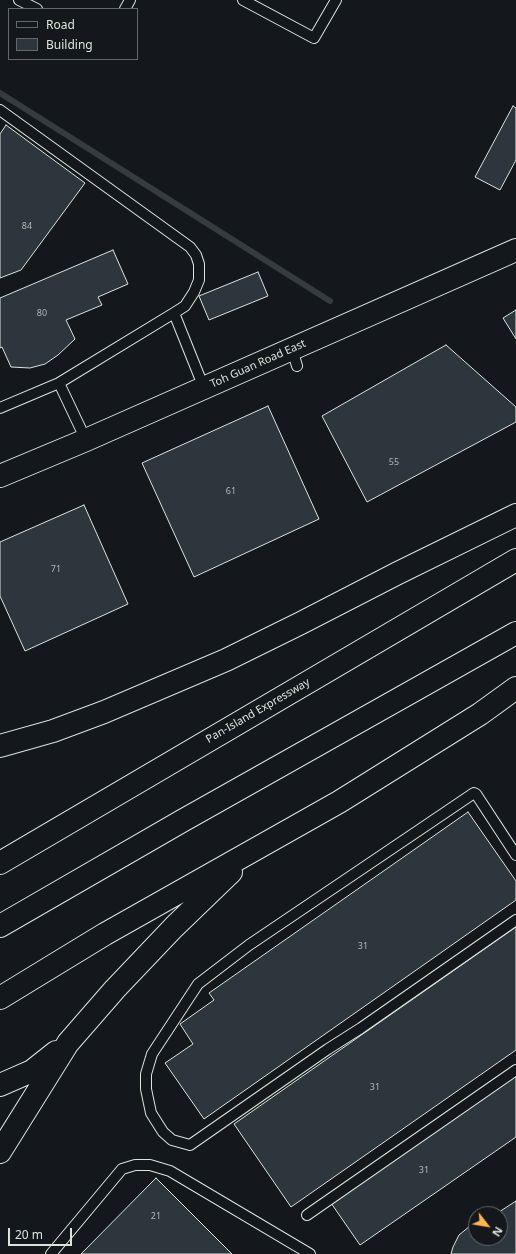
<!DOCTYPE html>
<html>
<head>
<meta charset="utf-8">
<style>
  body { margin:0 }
  #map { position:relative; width:516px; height:1254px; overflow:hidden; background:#14181c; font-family:"Noto Sans",sans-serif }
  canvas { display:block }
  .legend { position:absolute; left:8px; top:8px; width:130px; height:52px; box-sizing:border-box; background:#14181c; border:1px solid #626a69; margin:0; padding:5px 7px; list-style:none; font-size:12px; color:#d8e6dc }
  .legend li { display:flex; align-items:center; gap:8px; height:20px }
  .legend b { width:20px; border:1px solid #626a69 }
  .north { position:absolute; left:468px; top:1206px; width:40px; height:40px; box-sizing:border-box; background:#14181c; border:1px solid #626a69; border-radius:50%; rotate:121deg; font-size:11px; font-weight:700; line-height:16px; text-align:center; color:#d8e6dc }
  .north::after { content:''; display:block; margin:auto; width:14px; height:18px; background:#ffb74d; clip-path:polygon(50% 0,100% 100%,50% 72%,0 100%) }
  .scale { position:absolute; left:8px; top:1228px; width:64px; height:18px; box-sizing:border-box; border:2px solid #d8e6dc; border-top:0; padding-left:5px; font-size:12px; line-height:14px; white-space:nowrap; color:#d8e6dc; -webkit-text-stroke:3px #14181c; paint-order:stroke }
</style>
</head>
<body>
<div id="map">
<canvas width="516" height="1254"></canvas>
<ul class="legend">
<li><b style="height:5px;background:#14181c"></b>Road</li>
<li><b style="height:11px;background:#2c363c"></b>Building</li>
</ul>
<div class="north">N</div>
<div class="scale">20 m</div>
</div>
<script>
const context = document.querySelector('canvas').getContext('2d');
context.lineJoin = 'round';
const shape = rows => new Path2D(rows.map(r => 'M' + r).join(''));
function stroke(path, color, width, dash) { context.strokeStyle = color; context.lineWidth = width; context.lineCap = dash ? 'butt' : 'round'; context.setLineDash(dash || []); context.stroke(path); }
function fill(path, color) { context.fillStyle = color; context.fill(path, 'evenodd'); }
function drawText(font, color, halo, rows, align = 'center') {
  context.font = font + ' "Noto Sans",sans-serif'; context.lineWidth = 3; context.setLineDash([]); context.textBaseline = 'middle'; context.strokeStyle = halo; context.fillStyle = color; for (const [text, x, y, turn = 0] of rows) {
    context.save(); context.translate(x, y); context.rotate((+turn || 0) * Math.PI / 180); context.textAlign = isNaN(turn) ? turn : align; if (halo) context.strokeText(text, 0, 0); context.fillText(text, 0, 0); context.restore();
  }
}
stroke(shape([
  [0,93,330,301]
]), '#363b3e', 6);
const building = shape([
  [513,106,516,108,516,160,500,190,475,177,513,106],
  [6,125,85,183,21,270,0,278,0,134,6,125],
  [113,250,128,284,98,297,102,305,66,320,75,339,58,355,45,364,30,368,11,367,2,347,0,348,0,298,113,250],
  [258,272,268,296,209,320,199,296,258,272],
  [516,310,516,339,503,318,516,310],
  [446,345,516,407,516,422,367,502,322,416,446,345],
  [268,406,319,519,194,577,142,463,268,406],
  [84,505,128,604,25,651,0,596,0,542,84,505],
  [468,812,516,881,516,900,204,1119,165,1063,193,1044,180,1024,214,1000,209,993,468,812],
  [516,927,516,1050,291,1207,234,1124,516,927],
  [516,1075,516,1137,360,1245,331,1203,516,1075],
  [156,1178,232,1254,81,1254,156,1178],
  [516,1201,516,1254,451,1254,453,1247,459,1235,470,1226,476,1223,476,1238,500,1238,500,1214,498,1214,499,1212,516,1201]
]);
fill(building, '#2c363c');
stroke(building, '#d8e6dc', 1);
const service = shape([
  [19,0,37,9],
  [243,0,314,38,336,0],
  [125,9,130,0],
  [0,110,190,247,196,255,199,264,199,280,194,292,185,306,174,313,59,383,0,408],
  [174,313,204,388],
  [292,349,297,366],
  [59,383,86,440],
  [516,855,476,794,474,793,249,945,198,984,152,1054,146,1074,146,1089,151,1113,163,1132,172,1140,190,1145,328,1049,361,1028,516,920],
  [307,1215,516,1070],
  [51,1254,122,1169,135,1165,150,1165,170,1171,310,1254]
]);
const tertiary = shape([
  [0,476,86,440,516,250]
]);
const motorway = shape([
  [0,746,53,731,104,712,226,660,301,623,398,573,516,515],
  [0,863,516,560],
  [0,926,182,821,516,633],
  [0,998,105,934,339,802,480,714,516,688],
  [0,1085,32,1071,56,1052],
  [0,1152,68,1043,115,989,174,927,231,872]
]);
stroke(service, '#d8e6dc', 12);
stroke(tertiary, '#d8e6dc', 24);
stroke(motorway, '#d8e6dc', 24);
stroke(service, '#14181c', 10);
stroke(tertiary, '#14181c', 22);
stroke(motorway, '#14181c', 22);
drawText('9px', '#adbab4', null, [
  ["84",27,226],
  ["80",42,313],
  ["55",394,462],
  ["61",231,491],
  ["71",56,569],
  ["31",363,946],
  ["31",375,1087],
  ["31",424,1170],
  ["21",156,1216]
]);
drawText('11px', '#d8e6dc', '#14181c', [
  ["Toh Guan Road East",258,364,-24],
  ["Pan-Island Expressway",258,711,-30]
]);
</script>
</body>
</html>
